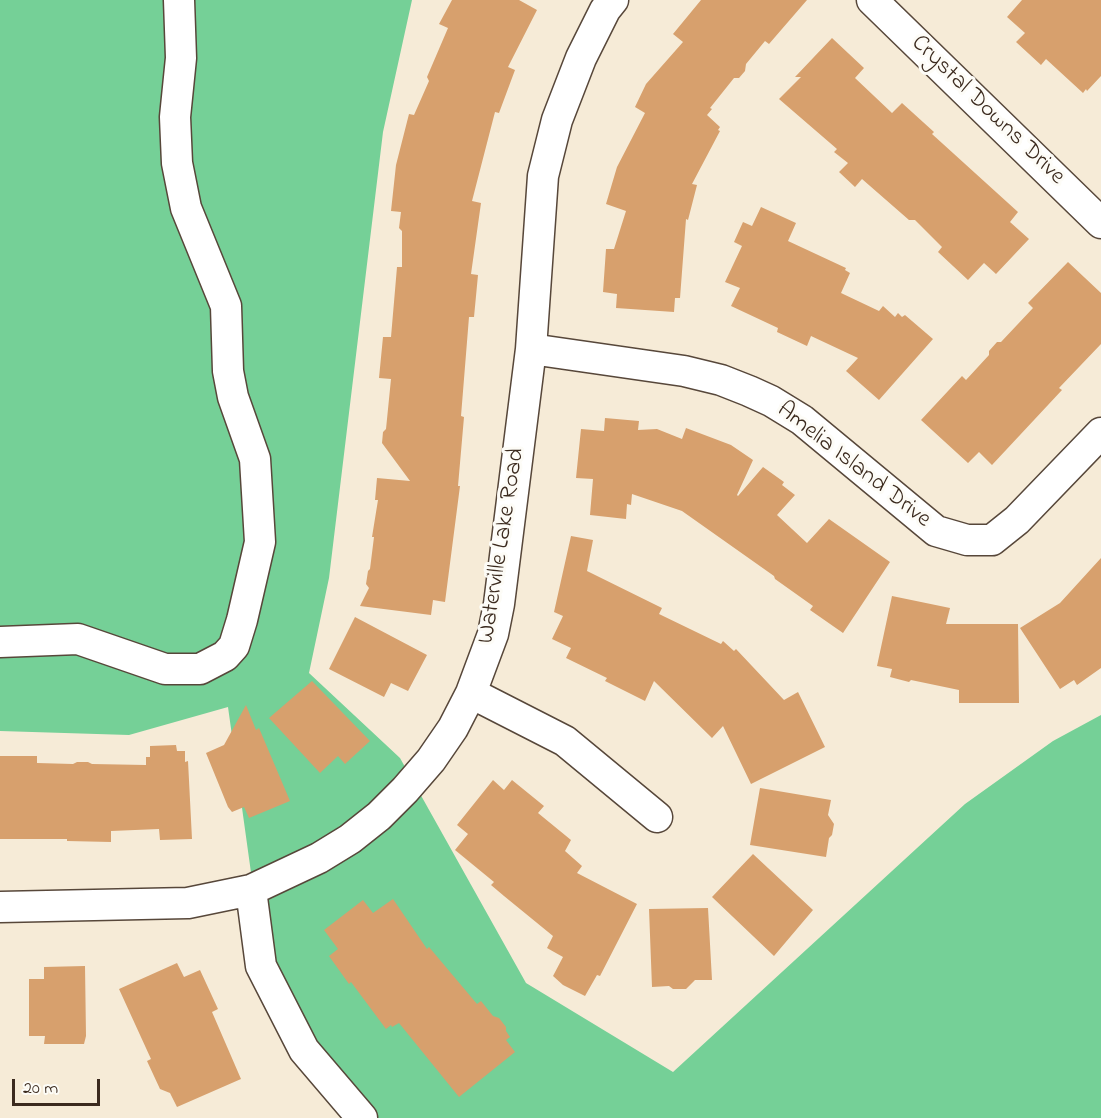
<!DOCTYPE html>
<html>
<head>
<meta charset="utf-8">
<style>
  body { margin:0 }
  #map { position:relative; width:1101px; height:1118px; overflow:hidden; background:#f6ebd7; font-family:"Indie Flower",sans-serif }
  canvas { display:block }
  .scale { position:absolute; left:12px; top:1079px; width:88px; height:27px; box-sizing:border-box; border:3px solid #3b2a1e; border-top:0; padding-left:8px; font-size:18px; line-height:21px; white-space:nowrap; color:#3b2a1e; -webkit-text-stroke:4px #fdfcf7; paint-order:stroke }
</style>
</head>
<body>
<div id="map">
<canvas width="1101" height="1118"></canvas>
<div class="scale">20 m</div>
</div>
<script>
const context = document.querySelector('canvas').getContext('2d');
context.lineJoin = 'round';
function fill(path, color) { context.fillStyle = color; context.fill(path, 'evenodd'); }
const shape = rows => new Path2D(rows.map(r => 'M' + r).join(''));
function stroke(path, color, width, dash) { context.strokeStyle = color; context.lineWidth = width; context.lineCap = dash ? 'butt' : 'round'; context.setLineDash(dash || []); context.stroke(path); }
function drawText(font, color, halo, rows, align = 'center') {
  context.font = font + ' "Indie Flower",sans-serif'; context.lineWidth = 6; context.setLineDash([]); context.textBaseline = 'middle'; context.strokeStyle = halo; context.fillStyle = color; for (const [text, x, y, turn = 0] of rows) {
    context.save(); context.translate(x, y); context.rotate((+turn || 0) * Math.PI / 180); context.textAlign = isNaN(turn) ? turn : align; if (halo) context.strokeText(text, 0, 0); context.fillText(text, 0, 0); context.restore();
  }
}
fill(shape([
  [0,0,412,0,383,132,329,578,309,673,400,758,526,983,673,1072,965,804,1053,741,1101,715,1101,1118,373,1118,370,1109,359,1090,310,1034,285,990,269,948,253,887,228,707,129,735,0,731]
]), '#75d097');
fill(shape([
  [452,0,519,0,537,10,508,67,515,70,499,113,495,112,472,201,481,203,471,274,478,275,474,317,469,317,461,416,464,417,458,486,460,486,445,602,433,600,431,615,360,606,369,588,366,584,368,571,370,569,374,537,372,537,378,500,375,500,377,478,410,481,382,443,383,432,386,429,391,379,379,378,383,337,391,337,397,267,402,267,402,231,399,228,401,212,391,211,396,165,409,114,414,115,429,81,427,77,448,28,439,24],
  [701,0,807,0,769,44,765,41,746,64,745,71,739,78,734,78,710,108,712,109,707,115,720,127,718,130,720,131,692,184,697,185,688,220,686,219,680,298,675,298,674,312,616,308,617,294,603,292,606,249,614,249,626,211,606,204,617,167,645,113,635,107,646,84,683,42,673,34],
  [1022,0,1101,0,1101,76,1087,91,1086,89,1083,93,1046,59,1041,65,1016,42,1025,33,1007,17],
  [832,38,864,68,855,78,892,113,902,103,934,132,932,134,1018,212,1010,222,1029,239,996,274,984,263,968,280,938,252,942,247,915,220,909,220,862,179,855,187,839,172,848,163,834,152,837,149,779,99,801,77,795,77],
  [761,207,796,223,788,241,846,268,845,270,850,273,841,293,879,311,883,306,895,317,898,313,902,317,905,315,933,339,879,400,846,371,858,358,811,336,807,346,777,332,778,328,731,306,740,288,725,282,742,246,734,242,743,222,752,226],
  [1068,262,1101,293,1101,344,1059,388,1062,390,992,465,979,452,968,463,921,420,962,376,966,380,989,355,989,351,997,342,1001,342,1033,308,1028,303],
  [605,418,639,421,638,430,657,429,682,439,686,428,731,445,753,460,737,495,738,496,763,467,784,482,782,485,795,495,777,515,807,543,829,519,890,562,843,633,810,610,813,606,775,579,774,576,682,511,632,494,631,505,627,504,626,519,590,515,593,479,576,478,581,429,604,431],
  [571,536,593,540,587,571,662,608,659,614,721,644,723,641,734,651,736,649,784,700,798,692,825,747,751,784,723,726,712,738,654,681,645,701,605,681,607,678,566,658,571,648,552,639,563,616,554,612],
  [1101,558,1101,668,1077,685,1074,680,1060,689,1020,628,1060,603],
  [892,596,950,608,946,624,1018,624,1019,703,959,703,959,690,911,680,909,682,890,677,892,669,877,666],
  [355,617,427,655,408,691,391,683,384,697,329,669],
  [312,681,370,741,345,764,338,756,320,773,269,718],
  [246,705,256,730,259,728,290,801,249,818,244,807,232,812,228,807,206,753,224,745],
  [176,745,177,751,185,751,185,762,188,761,192,839,160,840,159,829,111,831,111,842,67,841,67,839,0,839,0,756,37,756,37,763,73,764,77,762,88,762,92,764,146,765,146,757,150,757,150,746],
  [493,780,504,790,512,780,544,806,538,813,571,840,565,851,582,866,577,873,637,904,600,976,597,975,585,996,563,985,553,976,563,957,547,948,553,936,504,896,491,885,494,882,455,850,468,834,457,825],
  [760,788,831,800,828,815,834,824,832,835,829,838,826,857,750,845],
  [753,854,813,910,774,956,712,897],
  [393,899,427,949,429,947,477,1004,481,1001,493,1016,499,1018,506,1027,506,1031,510,1037,506,1040,515,1052,459,1097,399,1023,392,1027,391,1025,386,1029,351,982,349,984,329,956,338,949,324,930,363,900,373,913],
  [708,908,712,980,695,980,686,989,673,989,669,986,652,987,649,909],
  [177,963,184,977,200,970,218,1009,212,1012,241,1079,177,1107,170,1093,160,1089,147,1061,151,1059,119,989],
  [85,966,86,1036,84,1044,44,1044,45,1036,29,1036,29,979,44,979,44,967]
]), '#d7a06d');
const minor = shape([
  [872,0,1101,223],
  [531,349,684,371,721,380,749,391,771,401,802,420,936,531,967,540,992,540,1017,520,1101,433],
  [0,642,78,639,165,669,200,669,225,656,234,646,242,620,260,542,255,459,233,397,228,371,226,306,186,208,177,163,175,117,181,58,179,0],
  [471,693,565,741,657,817],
  [251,890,261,966,304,1050,362,1118],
  [0,907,188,903,251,890,319,858,350,839,379,816,405,790,431,760,453,728,471,693,493,634,499,604,531,349,543,176,557,120,581,58,605,10,613,0]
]);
stroke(minor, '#57473a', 33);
stroke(minor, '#fff', 30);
drawText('24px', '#3b2a1e', '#fdfcf7', [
  ["Crystal Downs Drive",987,111,44],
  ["Amelia Island Drive",853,466,38],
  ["Waterville Lake Road",503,546,-81]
]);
</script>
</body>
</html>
